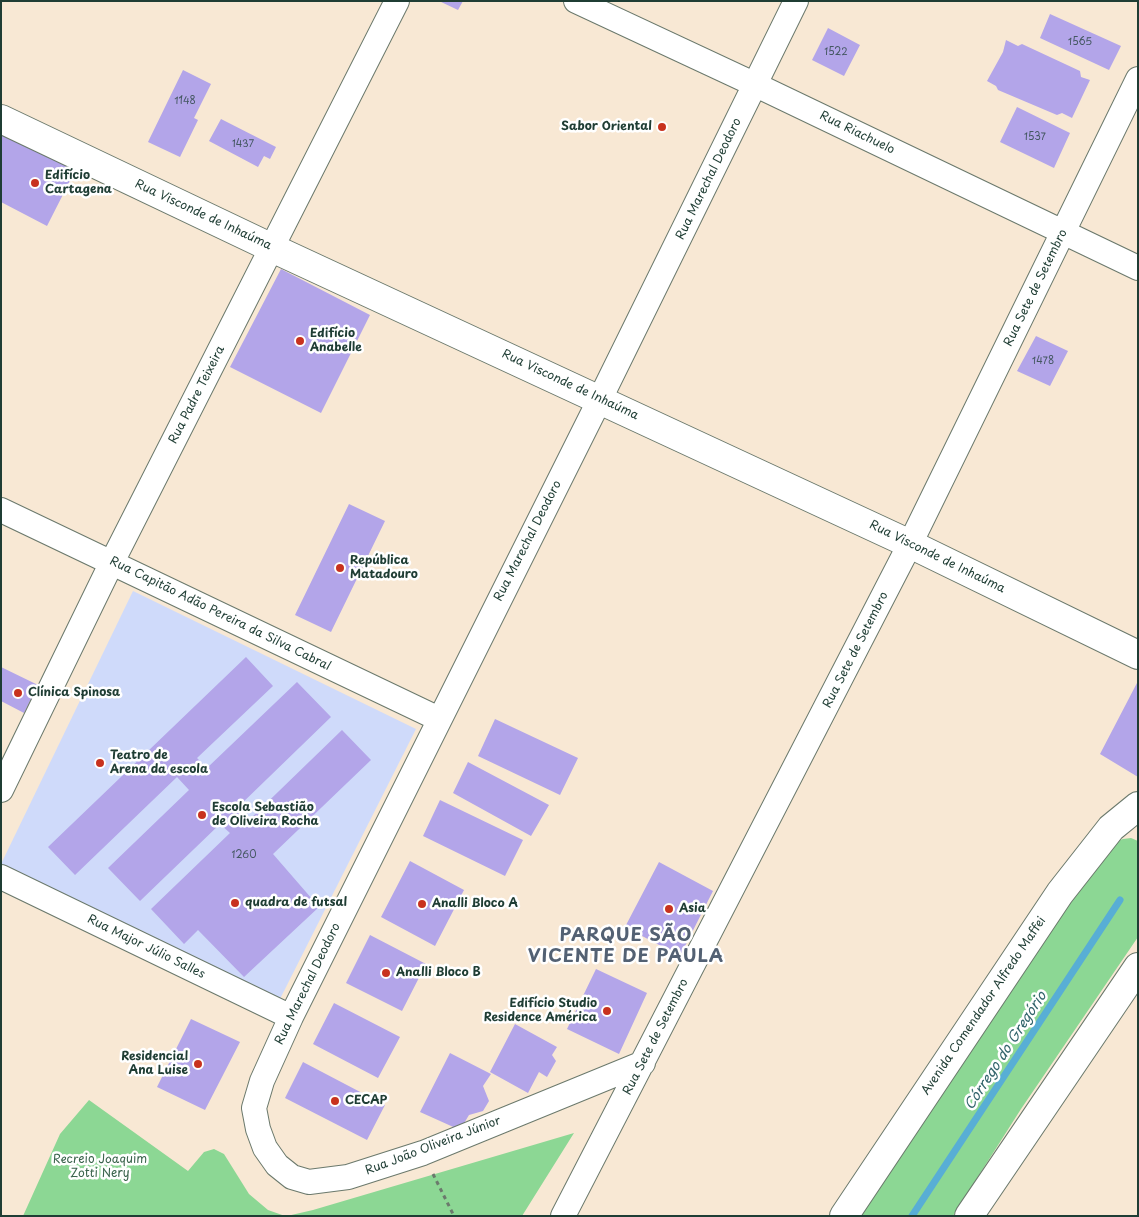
<!DOCTYPE html>
<html>
<head>
<meta charset="utf-8">
<style>
  body { margin:0 }
  #map { position:relative; width:1139px; height:1217px; overflow:hidden; background:#f8e8d4; font-family:"Playpen Sans",sans-serif }
  canvas { display:block }
  .frame { position:absolute; inset:0; border:2px solid #1f3d34; pointer-events:none }
</style>
</head>
<body>
<div id="map">
<canvas width="1139" height="1217"></canvas>
<div class="frame"></div>
</div>
<script>
const context = document.querySelector('canvas').getContext('2d');
context.lineJoin = 'round';
function fill(path, color) { context.fillStyle = color; context.fill(path, 'evenodd'); }
const shape = rows => new Path2D(rows.map(r => 'M' + r).join(''));
function stroke(path, color, width, dash) { context.strokeStyle = color; context.lineWidth = width; context.lineCap = dash ? 'butt' : 'round'; context.setLineDash(dash || []); context.stroke(path); }
function drawText(font, color, halo, rows, align = 'center') {
  context.font = font + ' "Playpen Sans",sans-serif'; context.lineWidth = 5; context.setLineDash([]); context.textBaseline = 'middle'; context.strokeStyle = halo; context.fillStyle = color; for (const [text, x, y, turn = 0] of rows) {
    context.save(); context.translate(x, y); context.rotate((+turn || 0) * Math.PI / 180); context.textAlign = isNaN(turn) ? turn : align; if (halo) context.strokeText(text, 0, 0); context.fillText(text, 0, 0); context.restore();
  }
}
fill(shape([
  [133,591,416,729,280,999,1,864]
]), '#cfdafa');
fill(shape([
  [1131,838,1138,841,1138,937,1021,1109,953,1216,854,1216,1104,849,1112,843,1123,839],
  [89,1100,188,1171,204,1152,214,1149,224,1154,249,1194,268,1210,285,1216,23,1216,60,1134],
  [574,1133,522,1216,287,1216,313,1210]
]), '#8cd794');
stroke(shape([
  [912,1216,1120,900]
]), '#58aed5', 7);
fill(shape([
  [439,1,463,1,458,10],
  [1050,14,1121,46,1109,70,1040,38],
  [828,28,860,45,844,76,812,60],
  [1006,40,1018,46,1022,44,1080,71,1081,77,1090,80,1072,118,1062,113,1057,115,998,90,996,86,987,81,1003,52],
  [183,70,211,84,194,118,198,120,180,157,148,142],
  [1017,107,1070,133,1054,168,1000,142],
  [221,119,276,147,270,159,264,156,258,167,209,141],
  [7,126,79,163,47,226,1,202,1,138],
  [281,269,370,315,321,413,230,367],
  [1036,336,1068,351,1050,386,1017,371],
  [349,504,385,521,331,632,295,615],
  [246,657,273,686,197,758,207,768,297,682,331,717,236,809,247,822,342,730,371,760,273,854,319,907,244,977,198,930,184,944,151,909,230,833,220,824,140,901,108,868,189,790,177,777,75,875,48,847],
  [1,667,38,685,24,713,1,701],
  [1138,681,1138,777,1100,754],
  [495,719,578,758,560,795,478,756],
  [468,762,549,805,531,836,453,793],
  [440,800,523,840,505,876,423,836],
  [410,861,464,890,435,946,381,917],
  [659,862,713,891,680,956,625,927],
  [370,935,426,964,402,1011,346,983],
  [596,969,647,993,619,1054,567,1029],
  [334,1003,400,1037,378,1078,313,1044],
  [191,1019,240,1042,205,1110,157,1087],
  [515,1024,557,1047,552,1055,556,1061,547,1077,539,1072,528,1093,490,1072],
  [450,1053,491,1074,483,1086,489,1101,483,1111,469,1115,460,1130,420,1112],
  [303,1062,385,1105,367,1140,285,1098]
]), '#b3a5e9');
const minor = shape([
  [576,1,756,85,1138,268],
  [1,510,439,719],
  [1,790,112,562,397,1],
  [1,877,291,1017],
  [643,1063,423,1153,348,1177,309,1182,292,1177,277,1165,265,1148,258,1129,254,1108,262,1081,291,1017,600,399,796,1],
  [563,1216,910,544,1138,79]
]);
const tertiary = shape([
  [1,119,272,248,910,544,1138,655]
]);
const primary = shape([
  [844,1216,1060,893,1111,828,1138,806],
  [969,1216,1138,967]
]);
stroke(minor, '#6b796c', 26);
stroke(tertiary, '#6b796c', 30);
stroke(primary, '#6b796c', 30);
stroke(shape([
  [433,1174,454,1216]
]), '#6b796c', 3, [4, 4]);
stroke(minor, '#fff', 24);
stroke(tertiary, '#fff', 28);
stroke(primary, '#fff', 28);
for (const [x, y, r, color] of [
  [662,127,5,"#c8321e"],
  [35,183,5,"#c8321e"],
  [300,341,5,"#c8321e"],
  [340,568,5,"#c8321e"],
  [18,693,5,"#c8321e"],
  [100,763,5,"#c8321e"],
  [202,815,5,"#c8321e"],
  [235,903,5,"#c8321e"],
  [422,904,5,"#c8321e"],
  [669,909,5,"#c8321e"],
  [386,973,5,"#c8321e"],
  [607,1011,5,"#c8321e"],
  [198,1064,5,"#c8321e"],
  [335,1101,5,"#c8321e"]
]) { const dot = new Path2D(); dot.arc(x, y, r, 0, 2 * Math.PI); context.fillStyle = color; context.fill(dot); stroke(dot, '#fff', 2); }
drawText('10px', '#445761', null, [
  ["1565",1080,42],
  ["1522",836,52],
  ["1148",185,101],
  ["1537",1035,137],
  ["1437",243,144],
  ["1478",1043,361],
  ["1260",244,855]
]);
drawText('bold 12px', '#1f3d34', '#fff', [
  ["Sabor Oriental",652,127,"right"],
  ["Edifício",45,176],
  ["Cartagena",45,190],
  ["Edifício",310,334],
  ["Anabelle",310,348],
  ["República",350,561],
  ["Matadouro",350,575],
  ["Clínica Spinosa",28,693],
  ["Teatro de",110,756],
  ["Arena da escola",110,770],
  ["Escola Sebastião",212,808],
  ["de Oliveira Rocha",212,822],
  ["quadra de futsal",245,903],
  ["Analli Bloco A",432,904],
  ["Asia",679,909],
  ["Analli Bloco B",396,973],
  ["Edifício Studio",597,1004,"right"],
  ["Residence América",597,1018,"right"],
  ["Residencial",188,1057,"right"],
  ["Ana Luise",188,1071,"right"],
  ["CECAP",345,1101]
], 'left');
drawText('12px', '#1f3d34', '#fff', [
  ["Rua Riachuelo",857,133,26],
  ["Rua Marechal Deodoro",709,179,-64],
  ["Rua Visconde de Inhaúma",203,215,25],
  ["Rua Sete de Setembro",1036,288,-64],
  ["Rua Visconde de Inhaúma",570,385,25],
  ["Rua Padre Teixeira",197,395,-63],
  ["Rua Marechal Deodoro",528,541,-63],
  ["Rua Visconde de Inhaúma",937,557,26],
  ["Rua Capitão Adão Pereira da Silva Cabral",220,614,26],
  ["Rua Sete de Setembro",856,650,-63],
  ["Rua Major Júlio Salles",146,947,26],
  ["Rua Marechal Deodoro",308,984,-64],
  ["Avenida Comendador Alfredo Maffei",984,1006,-56],
  ["Rua Sete de Setembro",656,1037,-63],
  ["Rua João Oliveira Júnior",433,1146,-21]
]);
drawText('12px', '#3a644c', '#fff', [
  ["Recreio Joaquim",100,1160],
  ["Zotti Nery",100,1174]
]);
drawText('italic 14px', '#33656c', '#fff', [
  ["Córrego do Gregório",1006,1051,-57]
]);
context.letterSpacing = '1px';
drawText('bold 18px', '#536173', '#fff', [
  ["PARQUE SÃO",626,936],
  ["VICENTE DE PAULA",626,957]
]);
context.letterSpacing = '0px';
</script>
</body>
</html>
